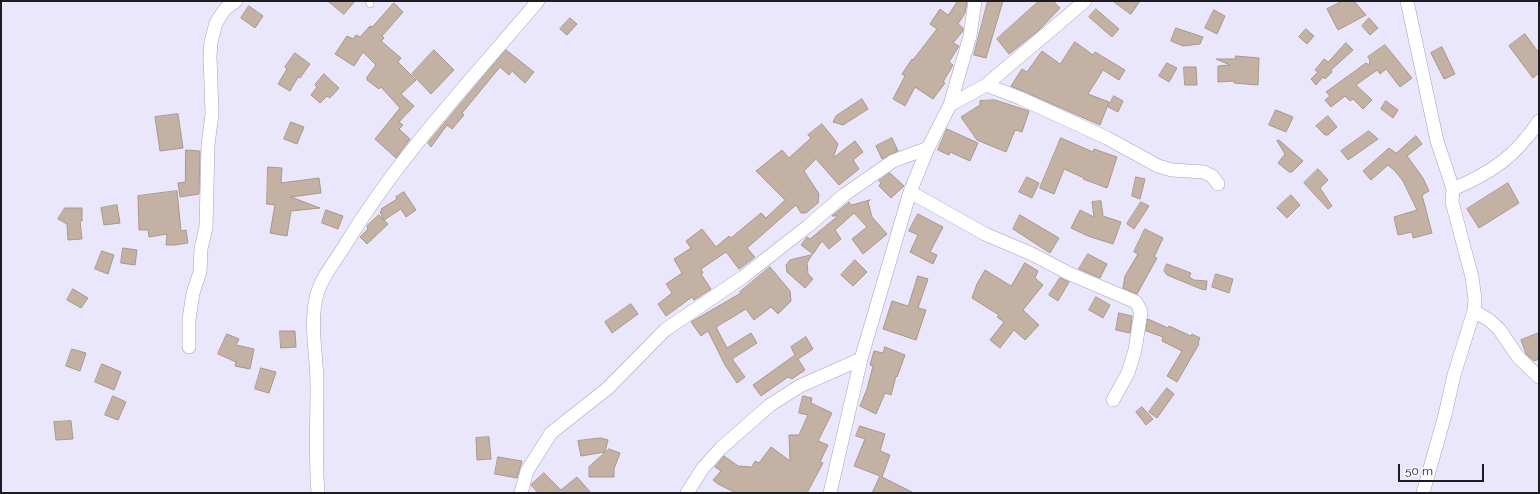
<!DOCTYPE html>
<style>
body{margin:0}
#map{position:relative;width:1540px;height:494px;overflow:hidden;background:#eae7fc;font-family:Raleway,sans-serif}
canvas{display:block}
.frame{position:absolute;inset:0;border:2px solid #1c1b22;pointer-events:none}
.scale{position:absolute;left:1398px;top:464px;width:86px;height:18px;box-sizing:border-box;border:2px solid #1c1b22;border-top:0;padding-left:5px;font-size:12px;line-height:14px;white-space:nowrap;color:#1c1b22;-webkit-text-stroke:3px #f7f6ff;paint-order:stroke}
</style>
<div id="map">
<canvas width="1540" height="494"></canvas>
<div class="frame"></div>
<div class="scale">50 m</div>
</div>
<script>
const g = document.querySelector('canvas').getContext('2d');
g.lineJoin = 'round';
function paint(path, color) { g.fillStyle = color; g.fill(path, 'evenodd'); }
function stroke(path, color, width, dash) { g.strokeStyle = color; g.lineWidth = width; g.lineCap = dash ? 'butt' : 'round'; g.setLineDash(dash || []); g.stroke(path); }
const building = new Path2D(`
 M328 1H355L344 14Z
 M958 1H967L965 13 958 24 963 28V31L953 43 959 46 949 62 953 65 943 82 945 83 933 99 915 87 905 106 893 99 905 76 902 74 912 59 913 60 937 29 930 24 940 9 948 15Z
 M988 1H1003L986 58 974 55Z
 M1039 1H1053L1060 8 1039 30 1009 54 997 39Z
 M1113 1H1140L1131 14Z
 M1343 1H1354L1366 15 1338 30 1327 9Z
 M394 3 403 12 382 36 384 38 381 41 401 58 398 62 416 80 401 94 414 106 399 122 403 125 399 129 410 139 396 158 375 139 400 108 381 87 379 89 367 80V77L376 65 363 52 354 66 335 54 347 36 353 39 356 35 360 37 370 26 372 27Z
 M249 6 263 16 255 28 241 18Z
 M1096 9 1119 29 1112 37 1089 17Z
 M1214 10 1225 16 1217 34 1205 28Z
 M570 18 577 24 567 35 560 29Z
 M1369 18 1378 28 1370 35 1362 26Z
 M1176 28 1203 37 1200 44 1183 46 1171 41Z
 M1306 29 1314 36 1307 44 1299 37Z
 M1525 34 1539 53V73L1533 78 1509 46Z
 M1075 42 1093 55 1095 52 1125 70 1119 80 1103 70 1088 94 1109 102 1100 125 1011 86 1022 69 1027 72 1042 51 1060 64Z
 M1346 43 1353 50 1331 70 1332 72 1325 79 1323 77 1316 85 1311 79 1318 72 1315 70 1324 59 1328 62Z
 M1385 45 1412 78 1400 87 1386 69 1380 74 1377 70 1356 85 1372 100 1363 109 1353 99 1350 101 1345 96 1331 107 1325 100 1330 96 1326 92 1366 63 1369 65 1370 60 1368 57Z
 M1442 47 1455 74 1444 79 1431 53Z
 M434 50 454 70 431 94 412 74Z
 M506 50 534 72 525 83 512 71 509 75 500 67 462 113 464 115 452 129 447 125 431 147 428 143Z
 M295 53 310 64 300 78 298 77 290 91 278 84 287 69 285 67Z
 M1236 56 1259 58 1258 85 1234 83V81L1218 82V66L1230 65 1216 59H1235Z
 M1167 63 1177 68 1169 82 1159 76Z
 M1184 67H1196L1197 85H1185Z
 M324 74 339 88 330 98 327 96 320 103 311 95 317 87 315 85Z
 M1114 96 1123 101 1118 112 1108 107Z
 M862 99 868 109 843 125 833 122 836 116Z
 M995 100 1029 111 1022 132 1015 130 1006 152 977 140 961 117 980 105V101Z
 M1386 101 1398 110 1393 118 1381 109Z
 M1276 110 1293 117 1286 132 1269 125Z
 M178 114 183 148 160 151 155 117Z
 M1328 116 1337 127 1328 135H1325L1316 126Z
 M291 122 304 127 297 144 284 139Z
 M822 124 838 144 833 158 855 141 863 152 853 160 859 169 839 185 816 159 804 171 819 194 818 203 806 213H801L796 205 747 248 755 257 739 269 726 252 701 269 703 273 701 274 711 289 694 300 692 297 666 316 658 304 672 293 666 284 682 273 674 259 691 248 686 241 702 229 716 247 729 236 731 238 761 213 766 218 785 200 756 171 782 150 789 158 811 138 808 135Z
 M947 129 978 143 970 161 950 152 949 155 938 150Z
 M1369 131 1378 139 1348 160 1341 151Z
 M1416 136 1422 144 1407 156 1423 178 1429 191 1422 195 1432 233 1413 238 1412 232 1398 235 1394 217 1417 210 1403 181 1395 171 1388 165 1371 180 1363 171 1389 148 1396 153Z
 M892 138 898 151 882 159 876 146Z
 M1061 138 1093 152 1094 149 1117 157 1107 188 1083 179 1084 178 1064 169 1054 194 1040 188Z
 M1279 140 1303 161 1292 172H1289L1278 163 1285 154 1277 141Z
 M186 150 200 151 199 194 180 197 178 183 185 182Z
 M268 167 282 168 281 183 319 178 321 193 291 197 320 208 291 211 287 236 270 233 275 205 267 204Z
 M1318 169 1328 180 1320 188 1332 206 1328 209 1304 183Z
 M890 173 904 186 891 198 879 186 881 183 879 181Z
 M1027 177 1039 183 1032 198 1019 192Z
 M1136 177 1145 179 1140 199 1132 196Z
 M1508 183 1519 203 1479 228 1467 209Z
 M177 191 181 231 186 230 188 243 175 245H166L167 234 149 237 148 230H139L138 196Z
 M404 192 416 210 406 217 401 209 384 220 380 212 382 211 381 209 397 199 396 197Z
 M1291 195 1300 205 1287 218 1277 208Z
 M870 200 868 202 872 217 887 234 863 254 852 239 867 227 854 213 835 230 841 239 829 249 822 241 813 254 801 245 807 237 810 239 838 216H832L849 202 851 205Z
 M1101 201 1103 216 1121 222 1113 244 1088 236 1071 228 1080 210 1094 217 1092 202Z
 M1141 202 1149 206 1134 229 1127 224Z
 M117 205 120 223 104 225 101 208Z
 M65 208H82V221H80L82 239 68 240 67 224 58 219Z
 M326 210 343 216 338 229 322 223Z
 M918 214 943 227 930 252 937 255 933 264 910 252 918 235 909 231Z
 M379 215 388 224 367 244 360 237 368 229 367 226Z
 M1020 215 1059 238 1050 253 1013 229Z
 M1145 229 1163 238 1154 257 1157 258 1137 294 1123 288 1125 276 1138 254 1134 252Z
 M123 248 137 250 135 265 121 263Z
 M102 251 114 255 108 274 95 269Z
 M1088 254 1107 264 1100 278 1079 269Z
 M812 255 807 263 808 274 813 279 805 288 787 272 786 265 790 260Z
 M855 260 867 272 853 286 841 275Z
 M1025 263 1038 271 1035 278 1043 285 1023 310 1039 325 1025 340 1014 330 1000 348 990 340 1004 322 997 317 999 315 972 298 977 284 985 270 1011 286Z
 M1167 264 1191 273 1189 277 1194 280 1207 281 1206 290 1201 289 1167 275 1164 271Z
 M770 267 790 291 791 301 778 314 771 307 754 320 746 309 716 327 727 348 751 333 757 343 732 359 745 377 737 383 725 365 708 331 701 336 691 322 741 293 740 292Z
 M1216 274 1233 279 1229 293 1212 287Z
 M918 276 928 279 918 308 926 310 916 340 883 329 892 301 908 306Z
 M1060 278 1069 282 1058 301 1049 295Z
 M73 289 88 298 81 308 67 300Z
 M1096 297 1110 305 1103 318 1089 310Z
 M631 304 638 314 612 333 605 322Z
 M1119 313 1132 316 1130 333 1116 330Z
 M1148 319 1168 328 1169 326 1191 336 1192 334 1200 338 1198 343 1199 344 1177 382 1167 376 1182 351 1162 341 1163 337 1146 331Z
 M280 331H295L296 347 281 348Z
 M1539 333V359L1534 361 1526 354 1521 340Z
 M227 334 239 339 236 345 254 349 250 369 235 366 236 362 218 354Z
 M806 337 813 349 798 359 805 370 792 379 788 377 761 396 753 385 795 355 791 347Z
 M885 347 905 355 897 377 896 376 891 395 885 393 876 414 860 406 867 389 873 366 870 365 874 351 883 353Z
 M72 349 86 353 80 371 66 366Z
 M102 364 121 372 114 390 95 382Z
 M261 368 276 372 269 393 255 389Z
 M1167 388 1174 394 1157 418 1149 412Z
 M113 396 126 402 118 420 105 415Z
 M803 396 812 398 811 403 832 413 818 441 828 445 820 462 823 463 807 493H736L718 484 713 480 721 471 715 467 724 456 738 466 752 467 755 461 759 463 771 447 790 461 789 435H799L808 415 799 413Z
 M1142 407 1153 419 1146 425 1136 412Z
 M71 421 73 439 56 440 54 422Z
 M860 426 885 434 880 451 890 455 882 477 914 493H872L880 476 854 466 865 439 856 436Z
 M489 437 491 459 477 460 476 438Z
 M601 438 608 440 605 452 581 456 578 441Z
 M609 449 620 453 614 469V477H589V467Z
 M498 457 522 461 517 478 495 474Z
 M544 473 561 490 577 477 591 493H538L531 485Z`);
const service = new Path2D(`
 M369 1 370 4`);
const minor = new Path2D(`
 M1407 1 1437 141 1453 189
 M986 85 1020 98 1107 138 1158 166 1172 170 1204 172 1212 176 1218 184
 M950 105 986 85 1085 1
 M910 192 985 234 1032 254 1068 273 1136 302 1141 312 1135 350 1128 373 1113 400
 M1474 311 1489 320 1499 329 1518 357 1539 377
 M189 347V319L193 293 200 272 201 249 206 227 208 145 212 114 210 56 211 42 216 23 225 9 236 1
 M318 493C315 457 317 421 317 384 317 355 309 324 317 294 322 276 337 259 347 242 400 155 472 79 538 1
 M521 493 527 471 551 433 608 388 665 330 743 277 808 226 844 195 893 161 928 148
 M687 493 703 468 721 448 770 405 800 386 861 359
 M830 493 861 359 910 192 928 148 950 105 970 36 975 1
 M1423 493 1445 415 1454 375 1474 311 1475 299 1472 277 1452 202 1453 189C1491 173 1516 156 1539 121`);
paint(building, '#c3b1a3');
stroke(building, '#a9988a', 1);
stroke(service, '#a5a3b7', 8);
stroke(minor, '#a5a3b7', 14);
stroke(service, '#fff', 7);
stroke(minor, '#fff', 13);
</script>
